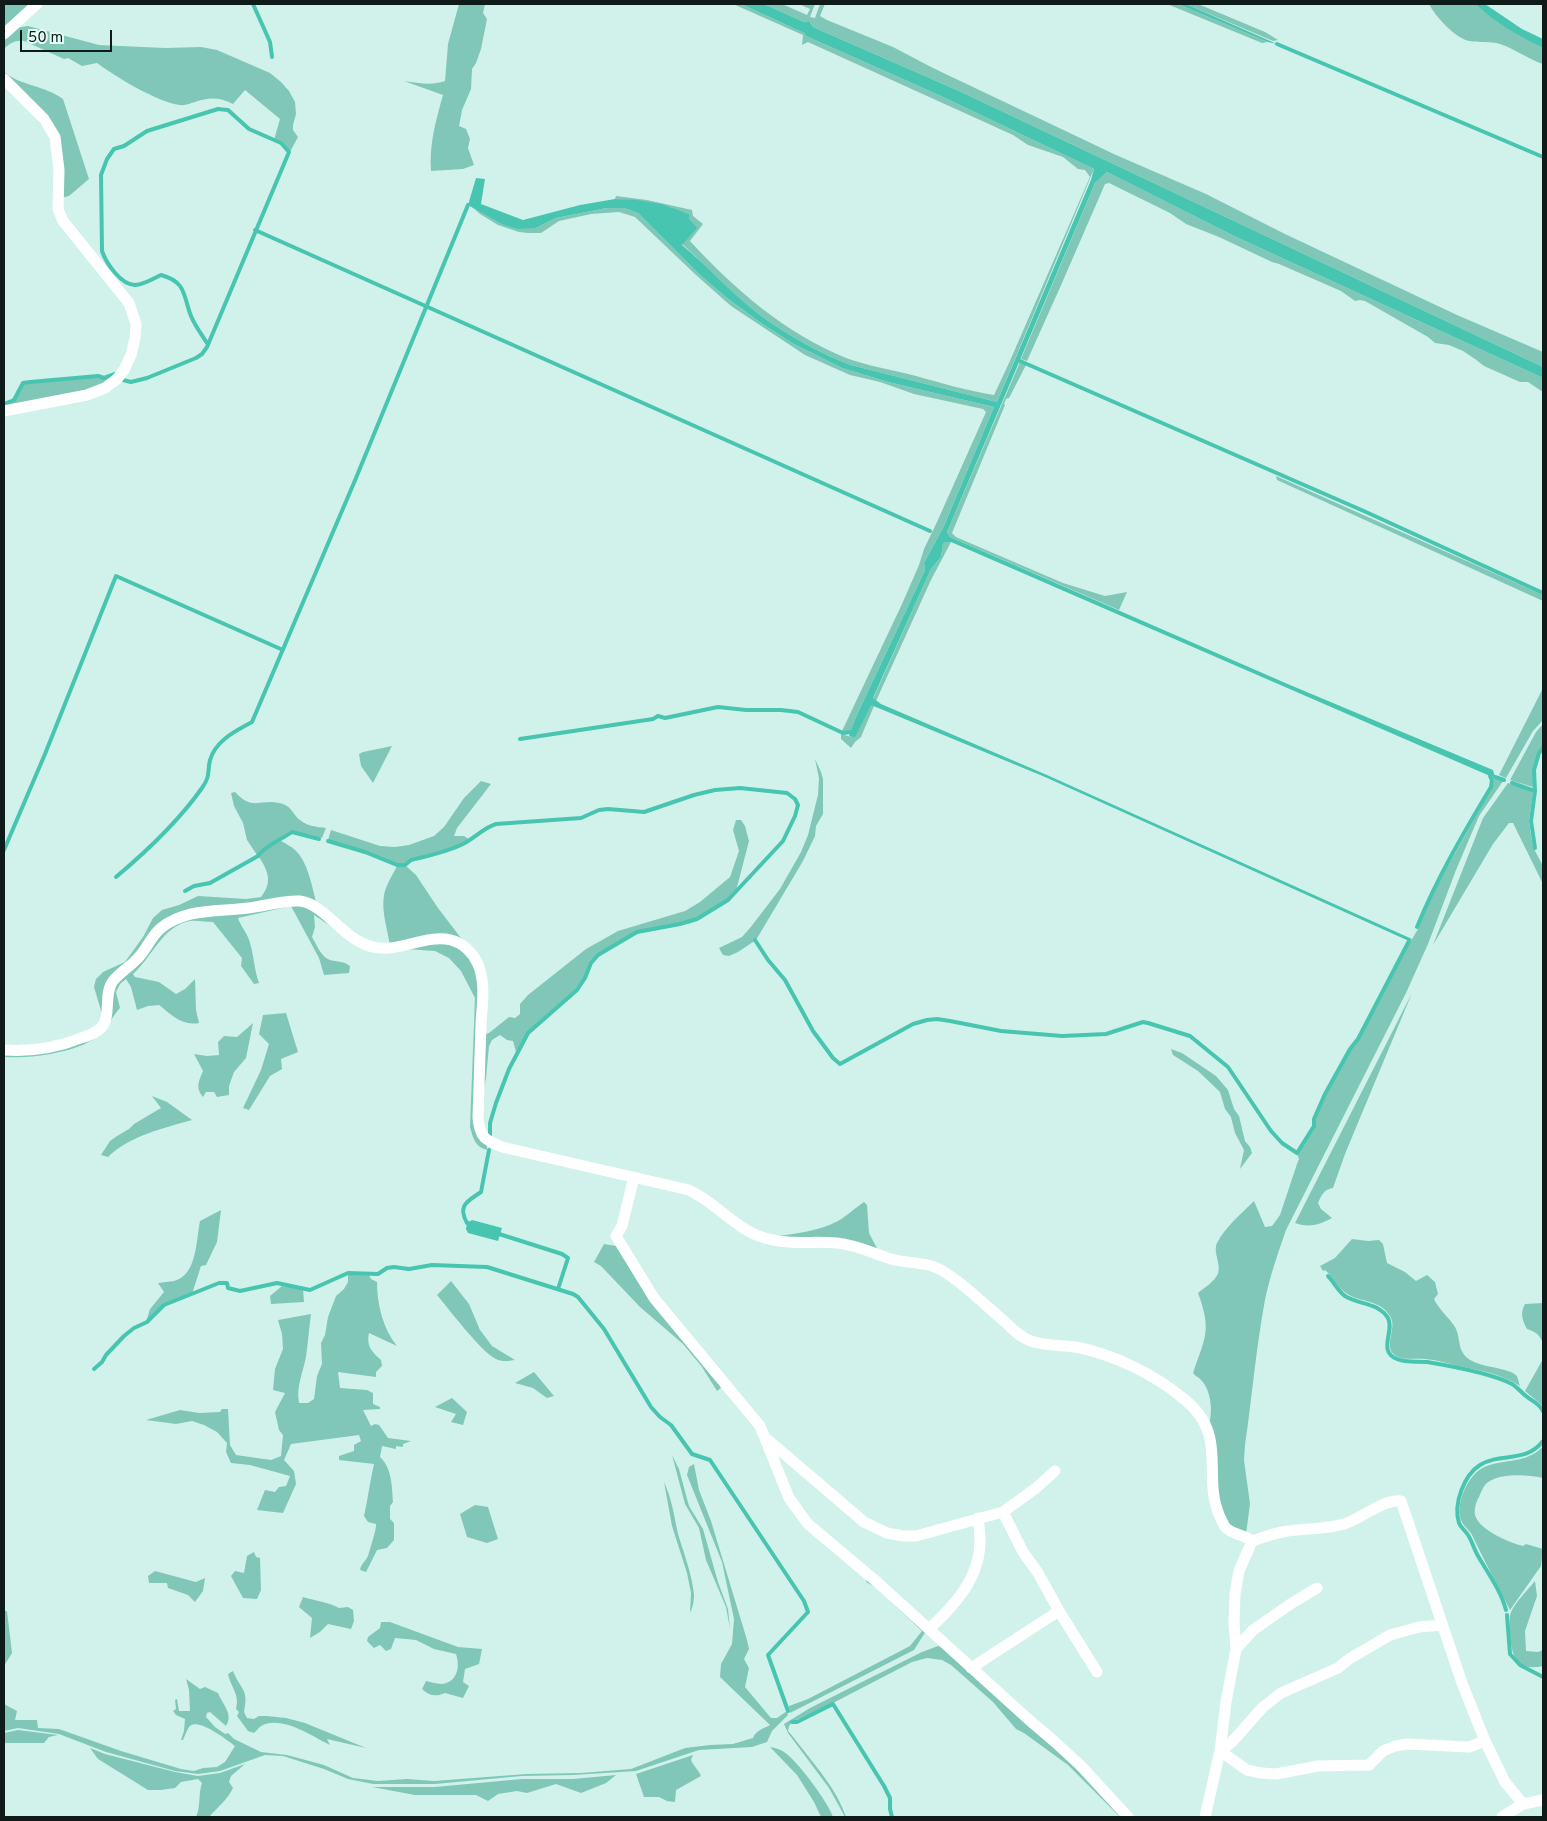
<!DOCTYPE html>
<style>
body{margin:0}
#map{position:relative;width:1547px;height:1821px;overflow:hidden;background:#d1f2ea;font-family:Overpass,sans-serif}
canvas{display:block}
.frame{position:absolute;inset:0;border:5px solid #0f1b19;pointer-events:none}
.scale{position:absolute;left:20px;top:30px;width:92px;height:22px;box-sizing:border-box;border:2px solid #0f1b19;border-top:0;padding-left:6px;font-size:15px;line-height:18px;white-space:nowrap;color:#0f1b19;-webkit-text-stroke:4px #e4fef7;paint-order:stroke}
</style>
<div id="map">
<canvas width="1547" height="1821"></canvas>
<div class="frame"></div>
<div class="scale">50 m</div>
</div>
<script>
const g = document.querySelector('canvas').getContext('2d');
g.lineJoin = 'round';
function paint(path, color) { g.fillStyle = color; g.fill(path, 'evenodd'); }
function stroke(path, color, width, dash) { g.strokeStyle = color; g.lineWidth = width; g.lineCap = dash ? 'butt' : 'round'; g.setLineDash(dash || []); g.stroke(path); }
const green = new Path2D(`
 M4 4H30L4 28Z
 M459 4H485L483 13 487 19 481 49 476 63 472 69 471 89 462 110 459 126 466 129 470 139 468 148 474 165 463 169 431 171C429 144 436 120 443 95L404 81C419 83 431 86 445 81L448 44Z
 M733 4H741L804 33 806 36 941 96 1094 169 997 402 851 365C819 353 787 335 760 315 732 294 708 267 682 244L689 219V214C664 206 642 201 615 199L616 196 647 200 692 210 693 216 703 224 690 241C734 289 785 333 846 358 868 366 893 370 916 376 941 383 968 391 994 395L1009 363 1090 177 1085 170 1078 169 1063 157 1028 145 1013 135 808 42 802 45 803 35Z
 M764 4H782L807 15 810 9 799 4H815L810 17 815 18 820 4H825L820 16 827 20 893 47 933 68 1116 155 1206 194 1285 234 1457 315 1543 352V367L959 91 813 27 809 21 804 22Z
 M1167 4H1178L1268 42 1262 43Z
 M1186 4H1198L1265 32 1278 40 1273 41Z
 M1429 4H1475C1495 23 1519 35 1543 48V64C1528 59 1515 49 1500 44 1490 41 1479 43 1469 41 1455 38 1435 16 1429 4Z
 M28 26 99 45 165 48 201 47 217 50 270 73 281 82 289 91 295 102 296 114 293 125V130L298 137 290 152 281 142 274 140 280 119 245 90 233 104C219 97 209 97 195 102 191 103 185 106 180 105 157 102 116 77 97 63L82 66 68 58 64 59 24 41C15 40 10 43 4 49V37L16 28Z
 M4 72C19 85 46 86 63 99L89 179 69 196 61 198 60 150 4 75Z
 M1107 172 1234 236 1543 378V392L1528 382H1520L1484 366 1475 359 1463 351 1449 345 1435 343 1428 337 1365 301 1360 300 1355 301 1341 291 1279 264 1272 262 1219 237 1186 224 1170 213 1109 183 1105 184 1062 283 1027 361 1021 359 1095 183Z
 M472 207 501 224 536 228 556 218 607 208H624L638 213 699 274 727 298 761 323 792 343 842 368 888 382 994 407 944 526 924 563 925 570 856 717 851 732 842 731 902 604 919 565 924 549 937 522 986 412 983 409 914 394 880 382 850 375 805 355 731 306 696 275 635 217 619 212 591 214 559 221 541 233H528L519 232 498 225 480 214Z
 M1020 362 1026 365 1009 398 1006 399 1004 404 1005 405 952 533 956 537 1063 583 1105 596 1127 592 1119 610 950 537 947 532Z
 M115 375 104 386 4 408V405L15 401 24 384 30 382 98 377 104 379Z
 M1276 476 1543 595V601L1277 480Z
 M951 542 931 580 876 701 873 699 931 569 941 557 943 543Z
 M1543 688V720L1533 731 1506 778 1499 775Z
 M870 704 874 706 861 737 855 742 851 748 841 739V734L855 738Z
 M1543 724V746C1533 758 1533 772 1533 787L1510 780 1536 732Z
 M392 746 373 783 361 766 359 754 363 752Z
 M815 759 821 772 823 779V814L816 826 815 836 803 861 756 940 738 952 729 956 723 955 719 948 742 937 750 928 780 889 801 852 808 835 818 795 819 778Z
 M1495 777 1503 781 1479 816 1456 870 1428 944 1406 993 1286 1230C1278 1253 1270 1276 1265 1300 1256 1348 1252 1397 1245 1445L1244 1460 1250 1504 1246 1534 1233 1529 1220 1509 1209 1424C1213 1412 1211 1391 1202 1381 1199 1377 1196 1377 1193 1373 1205 1337 1212 1331 1198 1293 1204 1288 1212 1283 1216 1277 1224 1268 1212 1253 1217 1243 1226 1226 1241 1214 1254 1201L1265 1227 1272 1226 1280 1215 1297 1164 1299 1159 1297 1154 1315 1126V1119L1326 1095 1350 1049 1359 1039 1402 956 1418 929 1429 900 1492 787Z
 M481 781 491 784 457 828 454 836H464L470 840 443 851 410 860 404 864H397L365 852 328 840 331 830 380 846 395 847 409 845 434 836 444 827 464 798Z
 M1508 783 1533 792 1529 821 1531 836 1533 847 1543 866V884L1513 823H1509L1493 844 1433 945 1483 818Z
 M235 792C252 811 260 799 279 803 293 806 291 813 300 820 307 826 317 827 326 828L322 838 292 831C281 839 265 844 257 855L247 840 243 823 234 806 231 793Z
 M736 820H741L745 826 749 841 736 891 727 899 696 918 680 923 636 931 598 955 590 963 584 978 576 989 527 1032 516 1052 513 1041 507 1040 500 1035 492 1040 489 1046 486 1078 481 1103 483 1035 489 1033 509 1017 515 1018 520 1014V1004L528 995 586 949 618 931 685 911 700 902 730 877 739 851 733 830Z
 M281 841C286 844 291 846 295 850 308 861 313 890 317 906L310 902 187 912 125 968 102 1014 94 987 96 979 103 972 125 962 143 937 153 918 162 910 179 905 198 896 246 899 261 897C273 882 268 871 259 857L264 849Z
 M405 865 416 875 438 908 467 946 462 942 390 947C388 930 381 912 384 895 386 885 392 876 397 866Z
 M291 903 308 905 338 931 314 915 315 927 312 937C317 945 321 957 330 960 338 962 344 961 350 966L349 973 324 975 319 958 291 906 238 918C241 927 248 934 250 943 254 956 254 969 259 983L254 984 241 966 242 958 213 922C206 922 197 920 190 921 162 926 152 958 133 974L135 977 159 982 176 994 185 989 195 979 196 1010 199 1023C181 1026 172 1015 159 1005L148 1006 137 1010 131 987 126 979 120 984 116 992 120 1008C111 1018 106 1031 95 1038 75 1053 28 1059 4 1057V1053L25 1054 66 1047 88 1038 101 1028 105 1021 116 982 140 960 155 937 179 919 205 914 249 910Z
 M440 941 466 952 480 981 475 1120 487 1146V1150C475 1147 473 1138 470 1127L475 998 461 971 449 958 435 951 406 949Z
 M1412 993 1345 1154 1333 1188C1324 1189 1321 1196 1318 1203L1321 1209 1332 1218C1319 1225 1309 1228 1295 1223Z
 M286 1013 298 1052 281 1059 282 1069 270 1076 249 1110 243 1108 261 1070 269 1044 259 1034 263 1015Z
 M253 1023 246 1058 234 1072 229 1086V1095L217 1097 214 1092H206L203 1097C195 1087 199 1081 203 1071L194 1054 207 1056 219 1055 218 1042 224 1036 237 1037Z
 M1171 1049 1182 1053 1216 1076 1228 1090 1234 1109 1239 1116 1245 1141 1250 1147 1252 1153 1240 1169 1244 1150 1235 1133 1231 1117 1225 1109 1220 1092 1198 1071 1173 1055Z
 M152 1096 167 1102 192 1120C164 1128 129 1136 108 1157L101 1155 110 1141 117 1136 129 1129 134 1124 161 1108Z
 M864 1202 867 1205 869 1233 880 1254 770 1237C793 1234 817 1232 838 1221 848 1215 855 1208 864 1202Z
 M221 1210 217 1242 206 1265 201 1266 192 1294C168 1301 163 1304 146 1322L150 1309 164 1292 158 1283C163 1282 169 1282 174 1281 197 1275 196 1241 200 1221Z
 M1352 1239 1368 1241 1379 1240 1383 1244 1387 1263 1405 1272 1416 1281 1427 1275 1435 1282 1438 1294 1434 1299C1439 1310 1449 1317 1455 1327 1460 1335 1458 1346 1463 1353 1471 1367 1499 1366 1513 1373L1517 1376 1520 1386C1501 1374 1480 1370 1458 1366 1447 1363 1436 1360 1425 1359 1416 1358 1406 1360 1398 1357 1381 1349 1397 1330 1391 1318 1382 1299 1360 1303 1346 1293 1338 1288 1333 1277 1325 1270L1323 1271 1320 1266 1335 1258Z
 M604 1244 616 1246 723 1386 717 1391 702 1367 683 1344 640 1307 601 1266 594 1262Z
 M348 1274 369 1275 371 1279 377 1282C377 1304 383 1329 397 1346L369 1333C366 1346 372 1352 381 1360L382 1366 376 1372V1377L338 1372 340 1388 367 1390 373 1393V1404L380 1407V1409L363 1410 371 1426 375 1424 379 1425 388 1438 411 1441 403 1444V1447L396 1446V1449L382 1446 380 1457C392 1468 392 1487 393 1502L390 1506V1519L394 1523V1540L387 1548 377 1550 366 1572 360 1570C361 1564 365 1562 368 1556 369 1552 377 1528 376 1524L368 1522 364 1516C368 1498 370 1481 374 1464L339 1460V1456L354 1451V1445L361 1441 359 1435 291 1444 284 1460 294 1471 296 1484 283 1513 257 1510 265 1490 275 1492 279 1487 286 1486 290 1476 250 1465 231 1463 226 1452 227 1443 217 1432 204 1425 192 1421 176 1424 146 1420 180 1410 199 1413 220 1412 222 1409H228L230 1445 236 1455 271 1460 281 1456 283 1435 279 1430 275 1412 285 1393 273 1390 275 1369 283 1349 282 1334 278 1320 311 1314C309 1328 308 1343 306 1357 303 1373 296 1386 299 1403H308L314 1399 317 1376 322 1364 321 1343 325 1335 328 1317 336 1296 344 1289 348 1282Z
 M451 1281 469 1304 480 1330 492 1346 515 1360C508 1361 502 1362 496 1359 481 1352 449 1309 437 1295Z
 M282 1286 303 1289 304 1302 271 1304 270 1296Z
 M1543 1303V1343C1539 1334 1536 1332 1527 1329 1522 1320 1520 1313 1525 1304Z
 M1543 1359V1406L1525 1391Z
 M534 1372 554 1396 547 1398 533 1388 515 1383Z
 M452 1398 467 1412 463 1425 451 1422 456 1414 435 1407Z
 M1543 1446V1478C1528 1475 1504 1473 1490 1481 1484 1484 1482 1490 1479 1497 1476 1502 1474 1509 1475 1515 1479 1530 1510 1543 1523 1546L1526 1544 1543 1549 1541 1566 1510 1610C1497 1585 1484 1560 1472 1535 1468 1528 1461 1525 1460 1516 1457 1499 1470 1471 1487 1466 1506 1459 1529 1463 1543 1446Z
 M672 1455 679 1469 689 1506 703 1529 718 1582 728 1609 730 1629 726 1607 706 1560 699 1528 685 1504Z
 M694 1464 699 1490 711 1521 747 1640 749 1649 744 1659 749 1668 745 1687 771 1718H777L787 1711 788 1715 772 1731 767 1742 752 1747 699 1750 636 1771 573 1775 522 1776 435 1784H373L348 1779 324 1769 283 1756 265 1755 220 1771 198 1774 175 1771 106 1752 59 1734 18 1728 4 1731V1704L17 1711 15 1720H37L38 1728 59 1729 121 1751 181 1769 194 1771 203 1768 217 1767 225 1762 235 1746C227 1740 199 1718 190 1726 187 1729 185 1736 183 1740H181L184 1731 185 1719 176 1715 173 1711 176 1709 175 1700 177 1699 179 1711H190L189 1690 186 1679 200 1689 205 1687 218 1693C222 1704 234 1714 226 1726L210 1712 207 1713 206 1717 215 1727 225 1734 228 1733 234 1739 261 1752 287 1755 324 1765 353 1778 378 1781 407 1779 434 1781 526 1774 581 1773 631 1769 685 1748 710 1745 733 1744 753 1738C756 1730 763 1729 770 1725L720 1677 721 1664 732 1644 734 1619 722 1562 687 1475 689 1467Z
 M664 1482C672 1499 674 1516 678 1534 684 1554 692 1574 694 1595 694 1601 693 1607 690 1613L691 1593 687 1573 672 1526Z
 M475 1505 488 1507 498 1539 487 1543 467 1537 460 1514Z
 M254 1552 256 1557 260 1558 261 1590 257 1599 243 1598 231 1576 235 1571 244 1573 247 1556Z
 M155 1571 196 1582 205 1578 203 1591 195 1602 188 1595 168 1588 167 1583H149L148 1576Z
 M868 1578 926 1631 914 1650 790 1713 789 1706 808 1699 910 1646 922 1631 875 1587 866 1582Z
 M1535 1581 1537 1596 1525 1631 1526 1651 1538 1652 1543 1650V1666C1515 1672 1511 1654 1510 1631 1510 1626 1509 1617 1511 1612 1516 1601 1527 1591 1535 1581Z
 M303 1597C316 1601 328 1602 339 1608L348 1607 353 1610 354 1621 351 1629 328 1624 320 1632 310 1638 312 1618 299 1607Z
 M4 1611H7L12 1653 4 1666Z
 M381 1622H390L458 1647 482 1649 479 1664 465 1669 463 1682 469 1686 463 1698 445 1693C436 1697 429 1696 422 1689L426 1681C431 1682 438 1684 443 1684 458 1681 460 1666 456 1654L434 1649 416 1640 395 1638 391 1649 386 1651 380 1645 374 1648 367 1641 368 1637 380 1628Z
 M938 1646 944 1648 1053 1744 1125 1817H1120L1068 1765 1024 1733 1016 1729 993 1702 951 1665 942 1660 927 1658 912 1662 833 1703 792 1722 789 1726 788 1731C793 1736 796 1741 801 1747 818 1769 837 1790 846 1817H845L829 1788 788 1733 784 1724 810 1708 922 1652Z
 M233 1671C241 1691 249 1688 244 1712L247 1718 254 1719 259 1716H267L286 1718 305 1723 366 1748 327 1739 330 1745C313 1737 284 1716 263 1725 260 1726 257 1730 254 1733L248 1731 237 1716 239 1712 236 1709C240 1694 231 1688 228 1674Z
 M18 1730 58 1735 49 1737 44 1743H4V1733Z
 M770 1747C777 1748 782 1750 788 1755 800 1765 828 1802 833 1817H821L814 1802 797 1775Z
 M90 1748 105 1754 175 1772 198 1776 220 1773 245 1764 231 1776 229 1782 233 1788C228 1799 217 1808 209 1817H196C201 1807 198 1794 202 1783L198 1779 181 1782 175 1788 161 1790H148L98 1759Z
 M693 1755 691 1760C694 1767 699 1770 701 1776L676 1790 675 1802 667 1801 659 1797H644L636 1774Z
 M616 1775 606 1783 581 1793 556 1784 527 1793 517 1791 498 1794 488 1801 476 1795H415L372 1787H435L522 1779H573Z`);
const water = new Path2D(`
 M741 4H764L804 22 809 21 813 27 959 91 1543 367V378L1234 236 1107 172 1095 183 947 532 950 537 1290 685 1493 770 1495 777 1490 776 951 542 943 543 941 557 931 569 873 698 881 704 1047 775 1412 939 1409 941 1045 777 871 705 855 738 849 736 856 717 925 570 924 563 944 526 994 407 888 382 842 368 792 343 761 323 727 298 699 274 638 213 624 208H607L556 218 536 228 518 229 501 224 468 205 476 178 485 179 481 204 523 220 580 205 615 199 637 200 661 204 689 214V219L697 228 682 245C709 267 732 294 760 315 787 335 819 353 851 365L997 402 1091 180 1094 169 941 96 806 36 804 33Z
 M1178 4H1186L1277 44 1268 42Z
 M1475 4H1485L1522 29 1543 39V48C1519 36 1495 23 1475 4Z
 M472 1220 502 1228 498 1241 468 1233 466 1229 467 1223Z`);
const stream = new Path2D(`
 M253 4 270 42 272 57
 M1277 44 1543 157
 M255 230 930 531
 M1020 361 1366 512 1543 593
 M123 380 131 382 147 378 196 358 202 354 207 347 289 152 281 143 249 129 228 110 218 109 147 131 124 146 114 149 107 159 101 175 102 251C106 263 121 285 135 285 143 285 153 279 161 275 187 282 183 296 191 316 195 326 202 335 207 343
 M4 404 14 400 23 383 30 382 98 376 104 378 115 374
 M520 739 653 719 658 716 665 718 718 707 746 710H781L798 712 843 733 851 732
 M1495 777 1504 780
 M1512 783 1535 791
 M328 841 365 852 397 865H405L411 860C428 856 447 852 463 844 475 838 483 828 496 824L581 818 599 810 608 809 644 812 694 795 715 790 740 788 787 793 795 799 798 805 795 816 783 841 728 900 697 919 680 924 637 932 598 955 591 963 585 978 577 990 528 1033 509 1069 496 1103 490 1123V1136
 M1535 848 1531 821 1535 791 1534 770 1539 753 1543 748
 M4 850 45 754 116 576 283 650
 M116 877C147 851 178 822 202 788 211 775 207 772 210 760 216 740 236 731 252 722L356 478 468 205
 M185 891 194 886 210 883 258 856C266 845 281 840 292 832L319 839
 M1417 927C1437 878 1464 832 1491 787L1492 780 1490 776
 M755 940 768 960 785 980 813 1031 833 1058 840 1064 913 1024 927 1020 937 1019 950 1021 1001 1031 1062 1036 1106 1034 1143 1022 1148 1023 1190 1036 1228 1067 1271 1131 1282 1143 1297 1153 1314 1126V1119L1325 1094 1350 1049 1358 1039 1409 941
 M471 1224 467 1223C457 1205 468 1201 481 1192L489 1150
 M496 1233 562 1254 568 1258 558 1289
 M1328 1276C1334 1282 1338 1291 1345 1296 1359 1305 1378 1302 1388 1318 1395 1331 1377 1351 1397 1359 1406 1363 1417 1361 1427 1362 1451 1366 1491 1373 1512 1384 1517 1387 1521 1392 1526 1396 1533 1402 1539 1403 1543 1411
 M94 1369 102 1362 106 1355 124 1336 134 1328 147 1322 164 1305 219 1283H227L228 1288 240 1291 277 1283 310 1290 348 1273 378 1274 387 1268 394 1267 409 1269 432 1265 487 1267 573 1294 578 1297 604 1329 651 1407 660 1417 671 1425 692 1454 710 1460 804 1601 808 1612 768 1655 788 1711
 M1506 1610C1501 1591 1488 1573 1478 1556 1474 1549 1472 1541 1468 1535 1465 1530 1461 1528 1459 1523 1453 1504 1464 1475 1480 1465 1501 1452 1525 1464 1543 1441
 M1507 1615 1510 1654 1520 1665 1543 1677
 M792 1722H797L833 1704 884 1786 890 1798V1809L892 1817`);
const minor = new Path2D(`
 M4 34 37 4
 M4 79 44 119 55 137 59 170 58 209 63 221 129 303 136 324 135 338 131 355 124 370 117 379 105 388 87 395 4 411
 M4 1050C31 1052 56 1048 81 1038 88 1036 96 1033 101 1028 112 1016 103 994 113 981 120 972 131 966 138 958 147 949 151 936 161 928 186 908 218 912 248 908 265 906 283 900 300 901 325 904 344 941 373 947 399 953 425 934 451 940 463 943 473 953 478 964 486 984 482 1004 481 1024 480 1055 479 1087 478 1118 480 1138 485 1140 502 1147L689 1190C717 1203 736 1230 765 1238 788 1245 813 1241 837 1243 857 1245 872 1253 891 1259 905 1263 921 1262 935 1267 955 1275 987 1307 1004 1321 1013 1329 1019 1337 1031 1341 1045 1346 1061 1345 1076 1347 1115 1355 1154 1374 1184 1399 1230 1436 1201 1475 1220 1517 1222 1520 1223 1525 1225 1527 1232 1535 1244 1534 1252 1541
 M634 1177 622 1226 616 1236 654 1298 760 1426 789 1498 808 1524 877 1582 1028 1719 1055 1742 1081 1766 1128 1817
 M768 1440 864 1522 887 1533 903 1536H916L1003 1512 1036 1488 1055 1471
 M1003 1512 1023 1552 1038 1573 1059 1611 1097 1672
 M1442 1625 1419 1627 1390 1635 1349 1659 1338 1668 1281 1693 1262 1708 1232 1742 1220 1751 1247 1770 1261 1773 1276 1774 1318 1766 1369 1765 1383 1751 1395 1746 1407 1744 1469 1747 1485 1741
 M929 1629C955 1605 980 1578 980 1541 980 1533 979 1525 978 1518
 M1236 1649 1253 1630 1292 1603 1317 1588
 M971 1668 1059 1611
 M1205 1817 1220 1751 1226 1702 1236 1649 1234 1623 1235 1594 1239 1571 1252 1541C1262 1538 1272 1534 1282 1532 1303 1528 1324 1530 1344 1524 1363 1518 1383 1499 1401 1501L1462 1683 1485 1741 1505 1782 1523 1804
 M1502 1817 1523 1804 1543 1800`);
paint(green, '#80c7b8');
paint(water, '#48c5b0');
stroke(stream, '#48c5b0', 4);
stroke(minor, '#fff', 11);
</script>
